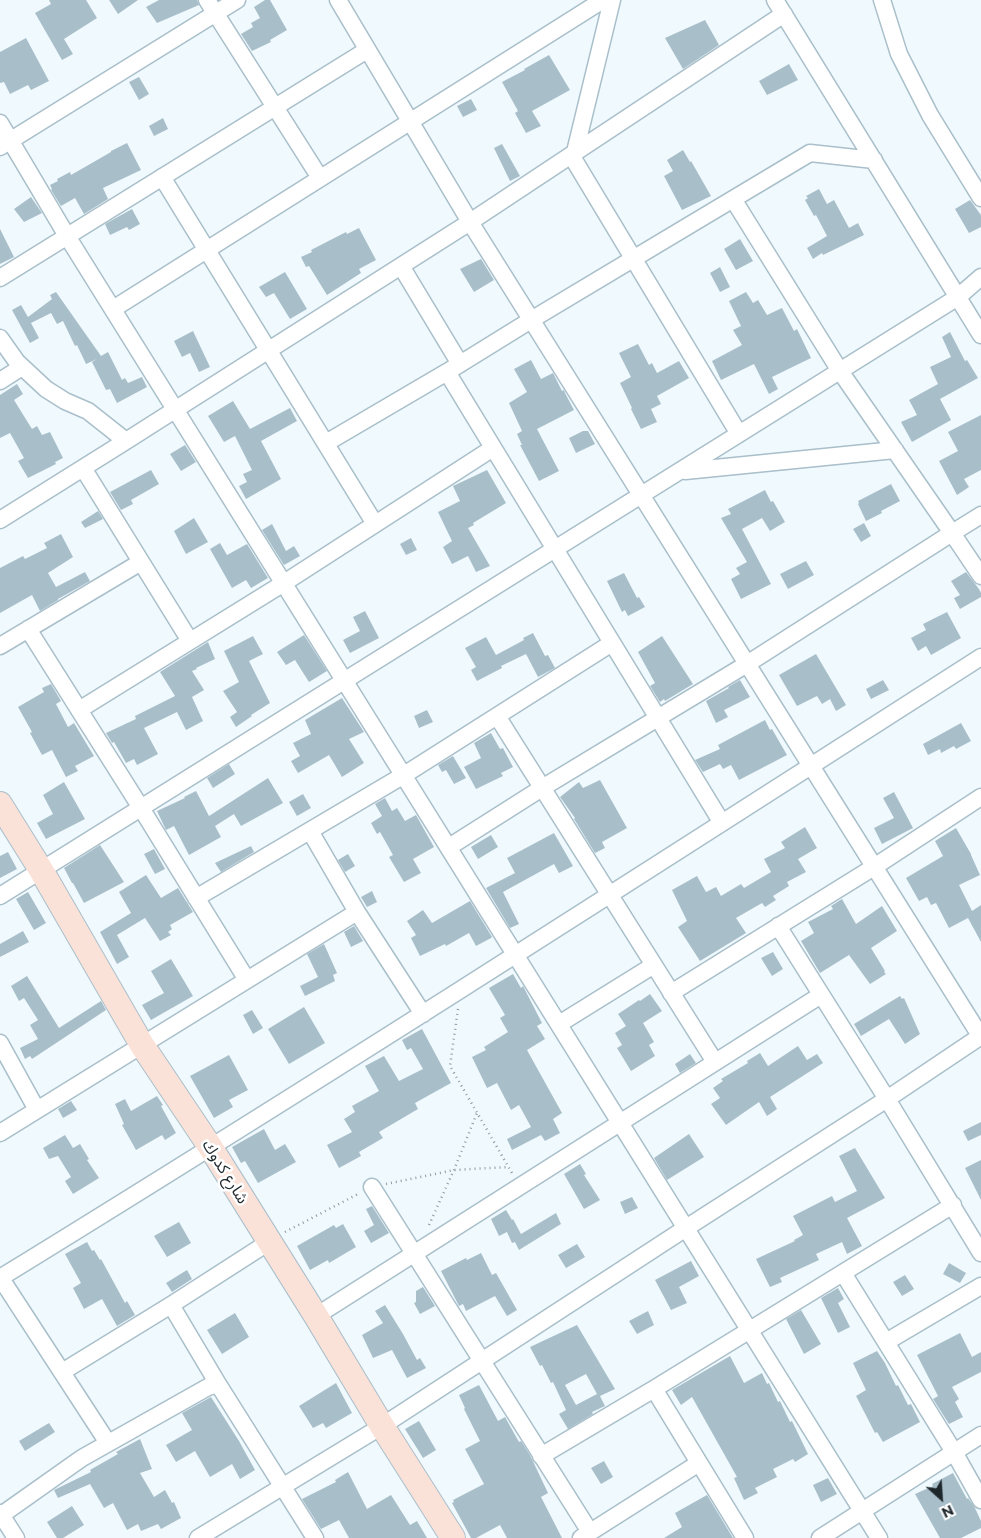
<!DOCTYPE html>
<meta charset="utf-8">
<style>
body{margin:0}
#map{position:relative;width:981px;height:1538px;overflow:hidden;background:#f0f9fe;font-family:Montserrat,sans-serif}
canvas{display:block}
.north{position:absolute;left:916px;top:1473px;width:50px;height:50px;-webkit-text-stroke:4px #fff;paint-order:stroke;rotate:154deg;font-size:14px;font-weight:700;line-height:20px;text-align:center;color:#1e272b}
.north::after{content:'';display:block;margin:auto;width:18px;height:22px;background:#1e272b;clip-path:polygon(50% 0,100% 100%,50% 72%,0 100%)}
</style>
<div id="map">
<canvas width="981" height="1538"></canvas>
<div class="north">N</div>
</div>
<script>
const g = document.querySelector('canvas').getContext('2d');
g.lineJoin = 'round';
function paint(path, color) { g.fillStyle = color; g.fill(path, 'evenodd'); }
function stroke(path, color, width, dash) { g.strokeStyle = color; g.lineWidth = width; g.lineCap = dash ? 'butt' : 'round'; g.setLineDash(dash || []); g.stroke(path); }
function label(font, color, halo, rows, align = 'center') {
  g.font = font + ' Montserrat,"Noto Sans Arabic",sans-serif'; g.lineWidth = 5; g.setLineDash([]); g.textBaseline = 'middle'; g.strokeStyle = halo; g.fillStyle = color; for (const [text, x, y, turn = 0] of rows) {
    g.save(); g.translate(x, y); g.rotate((+turn || 0) * Math.PI / 180); g.textAlign = isNaN(turn) ? turn : align; if (halo) g.strokeText(text, 0, 0); g.fillText(text, 0, 0); g.restore();
  }
}
const building = new Path2D(`
 M49 0H86L97 18 64 39 73 54 62 60 35 13 51 4Z
 M109 0H138L118 14Z
 M159 0H197L199 5 157 23 146 7Z
 M265 0H270L287 30 270 40 271 42 252 51 241 34 253 27 251 23 260 18 254 7Z
 M705 20 719 45 683 69 665 38Z
 M26 38 49 81 31 90 28 85 10 94 4 82 0 83V52Z
 M549 55 570 90 532 111 541 126 526 133 515 113 518 111 502 82 525 70 524 69Z
 M789 64 798 80 767 95 759 81Z
 M139 77 149 94 139 100 129 82Z
 M471 99 477 110 463 117 457 106Z
 M163 118 168 129 154 136 149 126Z
 M127 143 141 170 103 188 108 199 84 214 75 198 61 206 51 190 52 189 50 185 58 181 57 179 70 172 71 175 111 152V151Z
 M502 144 520 176 510 181 494 148Z
 M683 150 690 162 691 161 711 196 682 210 664 176 673 171 667 160Z
 M819 189 827 204 834 200 849 228 858 223 864 235 823 255 822 253 813 259 807 248 827 236 816 215 814 216 805 200 808 198 806 196Z
 M31 197 42 213 24 222 14 209Z
 M970 200 981 215V227L969 233 955 209Z
 M132 209 140 224 129 230 127 227 110 235 105 224Z
 M359 228 376 260 359 269 361 273 327 295 309 266 306 267 301 257 312 252 311 250 346 232 347 234Z
 M0 229 14 257 0 264Z
 M740 239 753 261 736 270 724 249Z
 M481 259 494 280 474 292 460 269Z
 M720 267 730 287 720 292 710 273Z
 M285 272 307 309 290 319 274 293 266 297 259 287Z
 M56 292 101 356 108 352 122 380 125 378 128 383 142 377 147 387 117 403 110 389 106 390 92 362 97 359 86 364 77 345 75 346 63 321 57 324 51 313 31 323 39 338 30 343 12 310 21 305 28 317 52 299 50 295Z
 M746 292 753 303 758 300 767 315 782 308 794 331 797 329 811 358 772 377 778 389 769 394 754 364 721 380 712 361 742 345 733 330 741 326 729 301Z
 M193 331 210 367 199 372 190 353 182 357 174 341Z
 M950 332 965 361 967 360 978 378 940 399 951 420 912 442 901 422 917 415 909 400 938 384 930 367 951 357 942 337Z
 M638 344 649 365 652 363 657 373 679 361 689 378 657 396 661 404 651 409 657 422 641 429 631 409 632 408 620 383 631 377 619 353Z
 M531 360 541 379 553 373 562 391 564 390 565 393 574 410 537 429 559 471 539 481 520 445H522L517 434 522 431 509 403 527 392 514 369Z
 M17 384 23 394 14 400 32 429 37 426 42 435 50 432 63 458 55 462 56 464 28 478 18 461 24 458 10 433 0 438V395Z
 M233 401 250 429 290 408 297 421 261 441 281 479 246 499 239 486 247 482 243 474 252 470 235 436 224 442 208 416Z
 M981 415V470L964 479 969 487 957 495 939 461 958 451 948 432Z
 M583 431H588L595 444 576 453 569 438Z
 M185 445 196 462 181 471 170 454Z
 M151 470 159 484 131 500 133 504 121 510 110 492Z
 M487 470 506 503 473 523 474 525 468 528 490 566 476 572 468 556 452 564 443 547 452 541 438 512 460 501 453 486Z
 M891 484 900 501 881 511 882 513 866 521 858 504 859 503 858 501Z
 M765 490 771 502 773 501 785 522 770 531 762 518 742 529 771 584 741 599 731 579 740 574 736 568 747 562 721 518 731 514 728 509Z
 M98 511 103 519 85 528 81 522Z
 M194 518 208 542 186 554 174 531Z
 M864 523 871 536 861 542 853 529Z
 M272 524 286 551 294 546 300 556 284 565 262 530Z
 M61 534 73 557 48 573 56 587 85 572 90 581 58 599V600L40 611 32 595 0 613V568L23 556 25 559 47 548 44 543Z
 M411 538 417 550 406 555 400 544Z
 M220 543 227 555 247 544 268 578 251 588 246 580 232 588 210 549Z
 M806 561 814 575 788 589 780 574Z
 M966 572 979 589 981 593V597L960 609 954 598 960 595 951 581Z
 M624 573 637 598 639 597 645 607 628 616 625 610 622 612 607 581Z
 M365 611 379 638 350 653 343 640 360 631 353 617Z
 M947 612 961 638 931 655 926 646 918 651 911 638 926 630 923 624Z
 M533 633 545 656 548 655 555 668 538 677 526 654 501 666 502 668 477 681 471 670 476 667 465 648 486 637 496 655 524 640 523 638Z
 M304 635 327 671 309 682 295 660 286 665 277 652Z
 M253 636 263 654 249 661 270 703 251 715 252 716 236 727 230 717 237 712 223 691 239 682 224 651Z
 M662 636 693 684 665 701 664 699 660 702 650 686 655 683 638 652Z
 M208 642 215 659 196 668 197 669 192 671 204 690 192 697 203 721 186 730 177 712 144 728 158 754 137 765 134 759 126 763 114 742 112 743 106 733 136 719 135 716 175 696 160 672Z
 M816 654 846 705 836 711 830 699 822 704 817 696 797 706 779 675Z
 M740 680 750 697 724 710 728 717 716 723 706 701 729 688 728 687Z
 M883 680 889 690 871 699 866 689Z
 M51 684 61 701 56 704 68 727 74 723 94 756 75 766 78 771 66 777 52 750 42 755 30 733 32 732 18 707 44 692 42 688Z
 M342 698 364 732 349 739 364 763 342 777 329 755 298 773 291 761 300 756 293 743 311 734 305 720Z
 M427 710 433 722 419 728 414 716Z
 M765 720 770 730 772 729 787 755 739 780 731 765 723 769 720 764 703 772 695 760 720 749 718 745Z
 M961 723 971 741 956 749 954 746 941 753 940 749 928 755 923 744Z
 M491 733 500 749 503 748 513 767 501 773 503 776 476 789 464 767 481 758 474 743Z
 M453 756 466 778 454 784 446 770 442 772 438 765Z
 M229 764 235 774 213 788 207 778Z
 M268 778 283 803 241 826 234 814 215 826 221 837 189 855 174 826 166 830 157 811 185 798 184 797 196 791 209 816Z
 M600 780 627 828 602 842 605 848 595 853 574 819 575 818 560 797 579 782 583 788Z
 M64 782 85 819 46 839 37 823 53 814 43 795Z
 M894 792 913 828 882 844 874 828 894 818 883 798Z
 M303 794 311 808 297 816 289 802Z
 M385 798 392 811 397 808 405 821 416 815 434 847 413 859 421 873 404 882 389 857 393 855 380 832 377 834 371 823 382 816 375 804Z
 M805 827 817 848 798 859 806 872 787 882 789 886 773 896 776 900 765 907 762 903 736 918 746 933 700 961 678 927 687 921 672 890 697 876 706 892 716 887 721 896 741 884 744 888 771 872 764 859 785 848 781 842Z
 M956 828 971 854V855L980 875 959 885 972 911 981 905V942L968 918 949 928 936 903 931 905 927 897 919 901 906 878 943 856 935 841Z
 M554 833 573 866 559 873 554 864 503 892 519 924 510 928 486 888 515 873 507 858Z
 M491 835 498 847 478 859 471 847Z
 M100 845 124 882 84 903 73 883H72L64 868Z
 M251 846 254 852 221 872 215 863Z
 M154 849 165 869 155 874 144 854Z
 M8 852 17 869 0 878V856Z
 M348 854 355 866 345 872 338 860Z
 M146 875 161 898 178 888 193 912 170 925 172 929 168 932 171 935 160 941 145 918 117 935 129 957 117 964 100 932 131 913 119 892Z
 M372 891 377 902 367 907 361 897Z
 M28 892 46 923 34 930 16 899Z
 M842 899 856 924 882 906 897 931 871 948 885 971 884 972 886 974 870 984 849 955 820 973 801 941 814 933 808 922 833 909 831 906Z
 M470 901 492 937 491 938 476 946 469 933 446 946 445 944 420 956 411 938 416 935 407 921 423 910 432 923Z
 M354 926 363 941 351 947 344 932Z
 M23 931 29 942 0 957V944Z
 M324 944 337 973 333 975 335 981 305 996 300 986 318 977 307 954Z
 M773 952 783 969 772 976 761 958Z
 M171 959 193 996 151 1020 142 1005 164 993 151 971Z
 M513 974 521 988 523 986 542 1023 537 1026 545 1039 527 1050 562 1113 553 1119 560 1133 545 1141 541 1135 512 1150 507 1139 531 1127 519 1105 511 1110 497 1083 487 1088 472 1057 486 1050 484 1047 508 1032 500 1018 505 1015 489 988Z
 M27 976 59 1028 101 1001 106 1010 32 1059 30 1056 25 1059 20 1048 38 1039 30 1025 38 1020 24 998 19 1001 11 986Z
 M650 994 662 1011 643 1023 654 1042 649 1045 655 1056 631 1071 617 1048 622 1045 615 1033 626 1026 618 1014 639 1000 640 1001Z
 M900 996 902 999 904 998 920 1034 905 1044 889 1019 861 1036 854 1024Z
 M304 1007 325 1043 289 1064 268 1029Z
 M252 1010 263 1028 253 1034 243 1015Z
 M422 1029 451 1083 415 1103 418 1109 379 1132 383 1138 359 1152 361 1156 339 1168 327 1145 352 1132 344 1119 355 1112 352 1106 379 1091 365 1066 384 1056 399 1081 423 1069 411 1048 407 1050 402 1040Z
 M798 1046 807 1060 817 1054 823 1063 770 1097 777 1109 767 1116 759 1102 726 1125 711 1104 720 1098 713 1088 723 1081 721 1079 748 1063 747 1061 760 1053 768 1066Z
 M690 1054 696 1063 680 1073 675 1064Z
 M229 1055 248 1090 229 1100 233 1107 214 1118 190 1076Z
 M157 1096 163 1105 161 1106 176 1133 165 1140 162 1135 136 1150 122 1125 124 1124 115 1104 125 1099 131 1111Z
 M71 1101 77 1110 63 1118 58 1109Z
 M981 1122V1135L968 1141 963 1131Z
 M264 1129 275 1150 285 1144 296 1162 258 1183 245 1161 241 1163 232 1147Z
 M689 1134 704 1157 667 1180 654 1158Z
 M65 1135 73 1148 80 1144 89 1159 87 1160 99 1178 73 1194 65 1181 71 1177 58 1156 49 1159 43 1148Z
 M855 1148 885 1198 847 1218 862 1246 847 1254 842 1242 816 1254 819 1260 780 1278 782 1282 770 1287 756 1259 795 1241 794 1240 803 1235 793 1216 832 1196 835 1202 857 1191 839 1156Z
 M981 1160V1200L965 1168Z
 M580 1164 586 1174 584 1175 600 1200 584 1209 564 1174Z
 M632 1197 638 1208 625 1214 620 1202Z
 M372 1206 389 1233 371 1243 364 1231 374 1225 366 1209Z
 M506 1210 512 1220 513 1219 521 1234 556 1213 561 1224 519 1250 515 1242 512 1243 507 1232 499 1236 491 1219Z
 M179 1222 191 1243 167 1257 154 1236Z
 M343 1224 356 1247 329 1263 328 1260 310 1270 297 1246 334 1225 336 1228Z
 M87 1242 92 1251 94 1250 100 1260 101 1259 125 1303 127 1301 135 1315 117 1326 102 1299 84 1309 73 1288 81 1283 65 1254Z
 M577 1244 585 1257 566 1268 558 1255Z
 M481 1253 492 1275 496 1273 517 1310 507 1316 495 1296 466 1311 463 1304 459 1306 441 1271 466 1258 467 1260Z
 M691 1261 699 1276 679 1287 687 1303 671 1310 655 1280Z
 M949 1263 966 1273 960 1283 943 1274Z
 M187 1270 192 1279 172 1292 166 1283Z
 M905 1275 914 1289 902 1296 893 1282Z
 M423 1287 435 1306 420 1314 414 1303 416 1302V1291Z
 M838 1288 844 1299 838 1303 850 1327 838 1333 821 1298Z
 M385 1305 403 1334 417 1360 420 1358 426 1368 407 1378 392 1350 373 1358 362 1335 383 1323 375 1311Z
 M801 1310 821 1344 804 1354 786 1319Z
 M648 1311 654 1325 637 1334 629 1321Z
 M235 1313 249 1337 222 1354 207 1330Z
 M577 1325 615 1389 600 1396 605 1406 592 1412 593 1414 568 1429 559 1414 566 1410 553 1382 551 1383 542 1365 540 1366 530 1347ZM586 1374 597 1394 576 1405 565 1385Z
 M960 1333 972 1357 981 1352V1372L952 1387 959 1399 955 1402 963 1417 949 1424 933 1399 938 1396 917 1355Z
 M877 1351 885 1363 896 1386 898 1385 908 1405 911 1404 920 1422 883 1442 877 1432 875 1433 856 1396 866 1390 853 1363Z
 M730 1356 744 1383 762 1373 767 1384 769 1383 778 1402 780 1401 790 1422 792 1421 808 1454 795 1462 793 1459 773 1469 777 1477 755 1488 758 1493 744 1500 734 1478 737 1477 692 1397 681 1405 672 1390Z
 M336 1383 352 1413 326 1428 323 1423 313 1428 299 1406Z
 M479 1385 498 1421 505 1417 519 1442 521 1441 530 1455 548 1493 541 1497 562 1538H507L500 1525 476 1538H471L452 1503 454 1502 453 1500 484 1484 465 1449 480 1441 464 1409 465 1408 459 1395Z
 M211 1397 239 1441 255 1470 240 1479 232 1464 210 1477 195 1451 176 1462 166 1445 192 1430 182 1413Z
 M419 1421 436 1450 423 1458 405 1429Z
 M49 1423 55 1432 25 1451 19 1441Z
 M140 1439 152 1469 140 1473 154 1497 165 1490 172 1503 174 1502 181 1518 161 1529 158 1524 141 1531 138 1524 127 1530 113 1503 104 1508 90 1484 58 1498 54 1490 91 1472 90 1470 118 1454 116 1452Z
 M604 1461 613 1477 601 1484 591 1468Z
 M348 1472 367 1509 391 1495 410 1525 417 1521 427 1538H349L339 1520 321 1529 302 1499 336 1482 335 1480Z
 M953 1473 967 1499 968 1498 974 1506 981 1521V1528L961 1538H940L915 1494 933 1486 932 1484Z
 M828 1478 837 1494 821 1502 813 1485Z
 M707 1495 733 1538H664L682 1527 675 1513Z
 M72 1506 84 1525 63 1538H57L47 1522Z`);
const path = new Path2D(`
 M458 1009 450 1066 512 1173
 M386 1184 454 1170 508 1167
 M429 1225 454 1170 477 1113
 M285 1232 360 1193`);
const street = new Path2D(`
 M207 0 320 178
 M338 0 470 222 981 1037
 M775 0 981 335
 M882 0 899 54 930 115 981 198
 M0 123 67 236 879 1538
 M0 147 237 0
 M575 152 612 0
 M571 155 739 434
 M162 177 375 524
 M733 199 840 371 952 533 981 515
 M401 266 460 364
 M0 278 367 50
 M113 309 603 0
 M0 338 17 362 46 389 65 401 88 411 126 441
 M447 372 722 823
 M0 381 22 367
 M326 443 447 372 531 320 810 153 874 160
 M83 468 190 641
 M685 471 895 450
 M0 520 126 441 470 222 784 14
 M28 629 141 808 247 980
 M0 646 141 562
 M79 710 284 583 493 448
 M497 716 715 1062
 M310 831 357 912 423 1014
 M449 847 542 788 747 664 952 533 981 576
 M0 896 958 297 981 277
 M196 898 404 775 612 643
 M778 926 887 1099 981 1253
 M671 993 874 867 981 797
 M559 1024 654 965
 M0 1043 37 1110
 M0 1133 357 912
 M372 1187 590 1532
 M843 1273 954 1452 981 1500
 M0 1277 108 1443
 M0 1278C330 1075 655 866 981 657
 M171 1305 218 1384
 M316 1316 821 995
 M886 1342 981 1286
 M62 1372 171 1305 269 1242
 M654 1389 745 1538
 M541 1456 654 1389 953 1205
 M0 1513 16 1538
 M0 1516 82 1458 208 1387 218 1384 315 1538
 M198 1538 382 1426 686 1228 887 1099 981 1036
 M581 1538 699 1463
 M820 1538 981 1435`);
const secondary = new Path2D(`
 M0 804 41 870 142 1045 211 1148 316 1316 382 1426 453 1538`);
const streetNames = [
 ["شارع كدوك",225,1172,58]
];
paint(building, '#a8bfca');
stroke(street, '#a9bfca', 19);
stroke(secondary, '#a9bfca', 26);
stroke(path, '#919a9e', 2.5, [1, 4]);
stroke(street, '#fff', 16);
stroke(secondary, '#fbe2d9', 24);
label('16px', '#1e272b', '#fff', streetNames);
</script>
